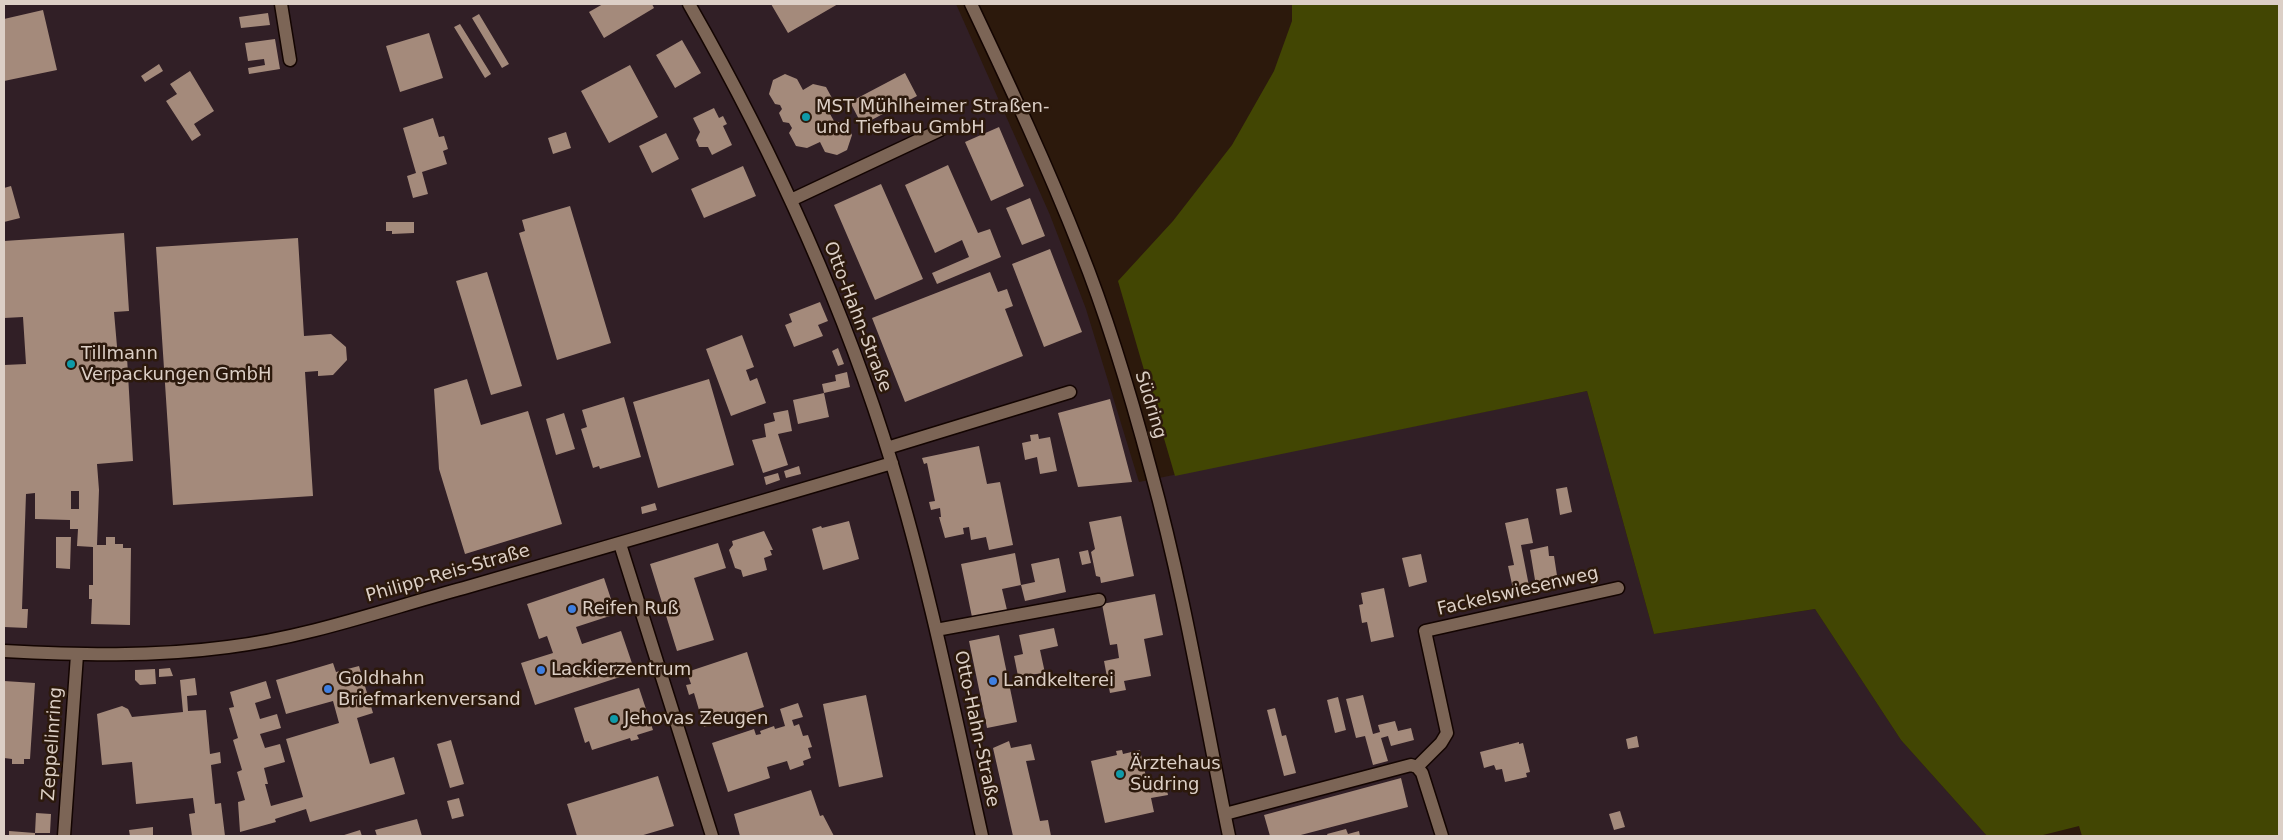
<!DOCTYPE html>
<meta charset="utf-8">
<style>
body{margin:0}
#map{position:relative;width:2283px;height:840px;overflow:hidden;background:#2c190c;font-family:"DejaVu Sans",sans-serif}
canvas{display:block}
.frame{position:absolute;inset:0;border:5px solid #dccfc6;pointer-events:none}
</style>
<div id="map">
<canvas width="2283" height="840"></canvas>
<div class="frame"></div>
</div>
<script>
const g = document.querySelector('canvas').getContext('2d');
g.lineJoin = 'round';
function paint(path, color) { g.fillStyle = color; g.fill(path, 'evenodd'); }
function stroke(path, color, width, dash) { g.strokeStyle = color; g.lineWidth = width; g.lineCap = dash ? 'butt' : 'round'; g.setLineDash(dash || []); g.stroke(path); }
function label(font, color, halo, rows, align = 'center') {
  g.font = font + ' "DejaVu Sans",sans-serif'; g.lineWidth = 5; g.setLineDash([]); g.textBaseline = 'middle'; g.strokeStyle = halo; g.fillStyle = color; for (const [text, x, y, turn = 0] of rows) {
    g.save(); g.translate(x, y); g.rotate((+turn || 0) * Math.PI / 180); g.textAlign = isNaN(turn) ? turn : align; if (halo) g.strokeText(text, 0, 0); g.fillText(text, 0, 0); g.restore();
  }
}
const industrial = new Path2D(`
 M4 4H956L1050 215 1086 309 1139 482 1587 391 1654 634 1815 609 1901 740 1987 836H4Z`);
const forest = new Path2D(`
 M1292 4H2279V836H2082L2079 826 2039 836H1987L1901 740 1815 609 1654 634 1587 391 1175 476 1118 281 1173 221 1232 145 1274 71 1292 21Z`);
const building = new Path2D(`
 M603 4H652L654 8 604 38 589 12Z
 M771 4H838L788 33Z
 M43 10 57 70 4 81V19Z
 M268 13 270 25 241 28 239 17Z
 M479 14 509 64 502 68 472 18Z
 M460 24 491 74 485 78 454 27Z
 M429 33 443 78 400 92 386 46Z
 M275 39 280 69 249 74 248 68 265 65 264 59 248 61 245 43Z
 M682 40 701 73 675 88 656 55Z
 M159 64 163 71 145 82 141 76Z
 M630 65 658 117 609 143 581 91Z
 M190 71 214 111 194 124 201 135 192 141 166 101 177 94 170 84Z
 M905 73 917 96 862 125 850 102Z
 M785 74 797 79 803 90 813 84 826 87 832 98 826 107 834 121 846 124 852 135 847 150 837 155 825 152 820 142 807 148 796 146 789 133 792 128 789 123 783 122 779 113 782 109 780 105 775 104 769 94 773 80Z
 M714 108 719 118 723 116 727 124 723 126 732 145 712 155 708 147H699L696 140 700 132 693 118Z
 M433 118 439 137 444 136 448 149 443 151 447 164 422 172 428 194 413 198 407 176 416 173 403 128Z
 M999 127 1024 186 991 201 965 142Z
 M566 132 571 148 553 154 548 138Z
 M666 133 679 159 652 173 639 146Z
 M948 165 978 233 990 229 1001 257 937 284 932 273 969 257 962 240 935 253 905 185Z
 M743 166 756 196 704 218 691 189Z
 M881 184 923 279 875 300 834 205Z
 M11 186 20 218 4 222V188Z
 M1030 198 1045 236 1022 245 1006 208Z
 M570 206 611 343 557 360 519 233 525 231 522 220Z
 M386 222H414V233L392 234V231H386Z
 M124 233 129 311 114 312 118 358 127 357 133 461 97 464 99 490 97 545H106V537H115V544H123V548H131L130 625 91 624 92 599H89V585H93V547L77 546 78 529H70V520L35 519V493L26 494 22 609H28L27 628 4 627V365L26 364 23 317 4 318V241ZM71 491H79V509H71Z
 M298 238 304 336 331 334 346 347 347 360 333 375 318 376V371L305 372 313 496 173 505 156 247Z
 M1050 249 1082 332 1044 347 1012 264Z
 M487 272 522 386 491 395 456 281Z
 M990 272 998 292 1007 289 1013 306 1005 309 1023 356 905 402 872 318Z
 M820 302 828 321 818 325 823 336 794 347 785 325 792 322 789 314Z
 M742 335 754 367 746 370 750 381 757 378 766 403 731 416 706 349Z
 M838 348 844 364 838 366 832 351Z
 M847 372 850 387 824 393 822 384 836 381 835 375Z
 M467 379 481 425 528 411 562 524 465 554 439 469 434 389Z
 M709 379 734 465 658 488 633 402Z
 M824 393 829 417 798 424 793 400Z
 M624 397 641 457 600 469 599 466 593 468 581 429 587 427 582 410Z
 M1110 399 1132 482 1078 487 1058 413Z
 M788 410 792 431 778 434 788 465 763 473 752 440 766 437 764 424 775 421 773 413Z
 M564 413 575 449 556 455 546 419Z
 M1038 434 1039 439 1050 437 1057 471 1040 474 1037 457 1025 460 1022 443 1031 441 1030 435Z
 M979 446 987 484 1000 482 1013 545 989 550 986 537 971 540 969 527 963 528 964 534 945 538 939 517H941L940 508 931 510 929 502 935 501 927 463 924 464 922 458Z
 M799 466 801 474 786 478 784 471Z
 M778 473 780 480 766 485 764 477Z
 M1567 487 1572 512 1560 515 1556 489Z
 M655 503 657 510 642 514 641 507Z
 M1121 516 1134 576 1101 583 1100 577 1096 576 1091 552 1095 549 1089 522Z
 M1528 518 1533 543 1521 545 1529 586 1513 589 1508 566 1514 565 1505 523Z
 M849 521 859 559 823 570 812 529 821 526 822 528Z
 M764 531 773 550H770L772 555 764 558 767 570 743 577 741 570 735 568 729 550 733 545 732 541Z
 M56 537H71L70 569 56 568Z
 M718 543 726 568 694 578 714 640 677 651 650 564Z
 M1548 546 1549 556H1554L1558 582 1536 586 1530 550Z
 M1088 550 1091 563 1082 565 1079 552Z
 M1015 553 1021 585 1002 589 1007 610 972 617 961 564Z
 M1421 554 1427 582 1409 587 1402 558Z
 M1059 558 1066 592 1025 601 1021 585 1035 582 1031 564Z
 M604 578 616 614 576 627 582 644 621 631 635 672 535 705 521 663 553 653 547 636 539 639 527 604Z
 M1384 588 1394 637 1371 642 1367 622 1362 623 1359 605 1363 604 1361 593Z
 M1155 594 1163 635 1144 639 1151 676 1124 681 1126 690 1110 693 1104 661 1119 658 1117 644 1110 645 1102 604Z
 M1054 628 1058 646 1040 650 1045 673 1018 676 1014 656 1023 654 1019 635Z
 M999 635 1017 722 987 728 969 641Z
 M747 652 764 707 704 727 694 693 689 695 686 685 691 684 687 672Z
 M333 663 336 672 359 666 373 713 357 718 370 764 394 757 405 794 310 822 306 809 275 819 276 822 240 832 238 802 245 800 237 772 242 770 233 740 238 738 229 708 234 707 230 692 266 681 271 698 255 703 260 719 277 714 281 728 260 734 265 748 280 744 285 762 264 768 268 784H265L271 806 303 797 286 739 339 723 333 701 286 714 276 680Z
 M170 668 173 676 159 677V669Z
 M155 669 156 684 140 685 135 680V670Z
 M195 678 197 695 187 696 188 711 206 710 210 754 220 752 221 763 211 765 215 804 221 803 225 836H192L189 814 195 813 193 798 136 804 132 762 102 765 97 714 122 706 128 709 132 717 183 712 180 680Z
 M4 681 35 683 30 759H24V764H12V759L4 758Z
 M639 688 653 730 637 735 639 739 631 741 630 738 592 750 589 741 585 743 574 708Z
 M866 695 883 777 839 787 823 704Z
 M1363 695 1373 734 1380 732 1378 725 1395 721 1398 731 1411 728 1414 740 1391 746 1388 736 1381 738 1388 761 1373 765 1365 736 1356 738 1346 699Z
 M1338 697 1346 730 1335 733 1327 700Z
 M798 703 803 717 792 720 794 726 799 724 803 736 808 735 812 747 808 748 811 758 803 761 804 765 790 770 787 761 767 767 770 778 728 792 712 743 754 729 756 735 761 734 760 731 774 726 775 729 785 726 780 709Z
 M1275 708 1282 736 1286 735 1296 773 1284 776 1267 710Z
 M1637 736 1639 747 1628 749 1626 739Z
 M451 740 464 784 450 788 437 744Z
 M1009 741 1011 748 1031 744 1035 760 1026 761 1040 821 1048 820 1051 836H1013L993 748Z
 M1519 742V744L1523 743 1530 772 1526 773 1527 777 1505 782 1502 769 1496 770 1494 765 1484 768 1480 752Z
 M1122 750 1123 754 1140 750 1149 790 1166 786 1168 795 1151 798 1154 812 1105 823 1091 761 1117 755 1116 751Z
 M658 776 674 826 640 836H577L567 804Z
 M1401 778 1408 807 1297 836H1270L1264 815Z
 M811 790 820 816 823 815 834 836H740L734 814Z
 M459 798 464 816 452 819 447 801Z
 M1620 811 1625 827 1614 830 1609 814Z
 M36 813 51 814 50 833H35Z
 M417 819 422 836H377L375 830Z
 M153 827V836H130L129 830Z
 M1346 829 1348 834 1359 831 1360 836H1328L1327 834Z
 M360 830 362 836H341Z
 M9 831 35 833V836H9Z`);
const street = new Path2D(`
 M281 4 290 60
 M689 4C772 149 843 303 892 464 929 586 954 711 982 836
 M971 4C1009 84 1047 165 1080 249 1109 321 1131 396 1151 471 1184 591 1204 714 1229 836
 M791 200 940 130
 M887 448 1070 392
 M620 544 712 836
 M936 630 1099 600
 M4 651C79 655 153 657 228 647 309 637 386 609 464 588 607 547 749 505 892 463
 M1417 767 1441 743 1447 733 1425 631 1618 588
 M1225 814 1411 765 1417 767 1422 773 1442 836
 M64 836 77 655`);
const markers = [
 [806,117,5,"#0f9aa8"],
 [71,364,5,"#0f9aa8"],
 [572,609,5,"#3f7fe0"],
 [541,670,5,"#3f7fe0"],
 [993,681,5,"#3f7fe0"],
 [328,689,5,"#3f7fe0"],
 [614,719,5,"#0f9aa8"],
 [1120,774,5,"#0f9aa8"]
];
const poiNames = [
 ["MST Mühlheimer Straßen-",816,107],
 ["und Tiefbau GmbH",816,128],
 ["Tillmann",81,354],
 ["Verpackungen GmbH",81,375],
 ["Reifen Ruß",582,609],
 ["Lackierzentrum",551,670],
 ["Goldhahn",338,679],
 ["Briefmarkenversand",338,700],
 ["Landkelterei",1003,681],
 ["Jehovas Zeugen",624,719],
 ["Ärztehaus",1130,764],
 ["Südring",1130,785]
];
const streetNames = [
 ["Otto-Hahn-Straße",857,317,69],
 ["Südring",1150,405,73],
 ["Philipp-Reis-Straße",448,574,-16],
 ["Fackelswiesenweg",1518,592,-13],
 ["Otto-Hahn-Straße",976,729,78],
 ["Zeppelinring",53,744,-86]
];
paint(industrial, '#311f26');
paint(forest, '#424603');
paint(building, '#a48a7b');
stroke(street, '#130400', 15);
stroke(street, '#7c6556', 12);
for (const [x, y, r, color] of markers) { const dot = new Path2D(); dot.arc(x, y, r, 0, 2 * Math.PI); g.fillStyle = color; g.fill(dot); stroke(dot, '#2c190c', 2); }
label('18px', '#dccfc6', '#2c190c', poiNames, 'left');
label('18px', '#dccfc6', '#2c190c', streetNames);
</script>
